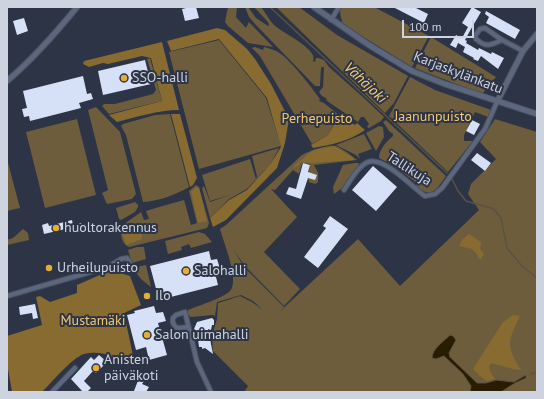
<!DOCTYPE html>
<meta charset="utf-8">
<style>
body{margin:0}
#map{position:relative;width:544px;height:399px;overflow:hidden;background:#2c3446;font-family:"PT Sans",sans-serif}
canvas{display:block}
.frame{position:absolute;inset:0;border:8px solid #ced4df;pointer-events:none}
.scale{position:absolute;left:402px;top:20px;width:72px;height:18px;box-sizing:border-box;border:2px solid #ced4df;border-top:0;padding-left:5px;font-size:12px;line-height:14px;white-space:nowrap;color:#ced4df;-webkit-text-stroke:3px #2c3446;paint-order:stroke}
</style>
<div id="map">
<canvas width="544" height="399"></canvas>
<div class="frame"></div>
<div class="scale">100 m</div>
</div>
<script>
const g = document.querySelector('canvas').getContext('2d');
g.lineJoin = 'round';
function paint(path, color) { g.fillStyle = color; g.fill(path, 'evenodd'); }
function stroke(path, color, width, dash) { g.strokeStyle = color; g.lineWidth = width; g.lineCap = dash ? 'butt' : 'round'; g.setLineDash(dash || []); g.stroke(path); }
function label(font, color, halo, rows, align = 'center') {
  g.font = font + ' "PT Sans",sans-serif'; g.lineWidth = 4; g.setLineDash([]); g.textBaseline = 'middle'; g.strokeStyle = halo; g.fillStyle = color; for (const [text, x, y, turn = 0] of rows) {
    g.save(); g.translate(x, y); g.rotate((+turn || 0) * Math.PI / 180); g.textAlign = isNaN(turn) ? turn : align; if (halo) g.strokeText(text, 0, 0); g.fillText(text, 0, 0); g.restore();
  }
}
const green = new Path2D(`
 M228 7H243V8L237 7 236 17 246 28 249 22 273 47 248 43 228 26 225 22Z
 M245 7H248L256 18 268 26 269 25 268 22 254 7H261C266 13 269 20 274 25 282 33 319 49 313 61L315 62 316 58H318L324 60 329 67 365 99 384 117 381 121 369 128 367 127 369 124 364 117H361L358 122 327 101 326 98 322 96 319 92 323 87 324 67H322L321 68 320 86H315L255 24 249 17Z
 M276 7H299L337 35 408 76 394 103 385 113Z
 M341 7H374L429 36 412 67 344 25C341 20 339 12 341 7Z
 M431 37 496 77 482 94 415 68Z
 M219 40 266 98 281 146 199 169 169 52Z
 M255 47 263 50 264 47C268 48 272 49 276 51 288 56 312 88 320 99L319 101 324 103 339 115 328 135 312 144 260 56 252 48Z
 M150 58 162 101 109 114 102 106 104 104H115L153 94 156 90 147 59Z
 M410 77 435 90 491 110 488 117 475 112 464 135V141H473L448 172 389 116Z
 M96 107 120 132 136 194 132 199 107 204 102 193 108 190 88 110Z
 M170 114 189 187C175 195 159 201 143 202L126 135 121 126 123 124 155 115Z
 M77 119 96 195 45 208 26 132Z
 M495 119 537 132V392H244L248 386 213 351 212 336 217 319 218 303 240 296 252 302 263 310 253 301 241 295 217 302 215 316 213 315 191 317 187 314 188 310C198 306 223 298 230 291 240 281 223 241 220 229L226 225 302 155C308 151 329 144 336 146 343 149 351 155 357 160L314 165 318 173V182L315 184 309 182 308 177 310 164 302 163 299 174 293 170 275 190 271 189 297 217 264 252 300 289 284 306 246 267 234 251 245 268 284 307 277 314 358 239 400 286 479 210 468 194 471 184 496 159 480 142Z
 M386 120 446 176C435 191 433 199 415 186L417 183 391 164 379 158C379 149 387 141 393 136V134L389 131 383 122Z
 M379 126 383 127 384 137 376 151 366 133Z
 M364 134 372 149 358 154 360 159 356 155 336 145Z
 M279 148 271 163 247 189 229 199 210 218 202 188 204 186 210 202 230 195 210 201 202 175 250 159 256 179 257 176 252 156Z
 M7 159 20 208 7 211Z
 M355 163H359L358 167 342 188 334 194 333 187 343 165Z
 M196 185 199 187 209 223 207 228 129 247C121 244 121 234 120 227L141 212 144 220 149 219 146 211 159 207 166 232 159 207 184 200 191 225 197 223 189 191Z
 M135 202 138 205V207L135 212 121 220 119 219 116 208Z
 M23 229 28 233 29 240 7 245V240L13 238Z
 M199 232 205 234 212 242 191 248 189 244 181 247 182 250 168 254 165 241Z
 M137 247H144L146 259 132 263 128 250Z
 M146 265 151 287 142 280 132 268Z`);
const forest = new Path2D(`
 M217 28 225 30 247 49 255 59 271 84 289 119 285 143 277 168 226 220 213 227 210 218 229 200 247 190 271 163 281 147 267 98 219 39 171 51 167 41Z
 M162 42 179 110C158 110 137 117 117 122L109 115 162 101 151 58 142 56 108 64 103 63 89 67 83 64 84 61Z
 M171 114H180L197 178 193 185 190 187Z
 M351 120 350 122 355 125 357 123 365 130C350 141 330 145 313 148L311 145 328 135 335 123 345 122Z
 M334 146 351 156 354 160 311 163 301 162 299 165 293 168C296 163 301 161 305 157 312 148 322 149 334 146Z
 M196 187 199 188 207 221 198 223 191 192Z
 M128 224 137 229 142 234V239L126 245 121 228Z
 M469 234 481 242 480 249 484 254 481 259 478 258 477 254 472 249 459 246 462 240Z
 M111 270 130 276 141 305 124 313 135 365C120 359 101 349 84 354 73 357 51 383 42 392H12L7 363V336L42 325 36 297 40 296 50 302 77 293V285Z
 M513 315 520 316C508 342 505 344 521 370L513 369 491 363 489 367 490 371 495 379 487 381 480 376 473 369 503 322Z`);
const water = new Path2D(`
 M450 335 453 336 456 340 449 353 450 357 477 383H486L496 380 514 382 526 375V378L515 383 501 392H470L471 386 463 374 444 356 436 359 432 358C432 349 443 342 450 335Z`);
const stream = new Path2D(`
 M270 7 447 173
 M452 179 458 191 466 201 494 209 501 218 507 248 522 266 537 278
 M531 374 537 372`);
const building = new Path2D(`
 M186 7H196L199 18 185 21 182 9 186 8Z
 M393 7H414L428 14 424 23Z
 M472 7 481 12 471 29 465 40 467 41 466 43 478 50 479 48 491 54 492 52 504 58 498 69 481 56 478 61 473 59 474 58 463 52 465 47 458 43 456 48 450 45 456 35 462 38 468 27 462 23Z
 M486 11 520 30 515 39 486 23 489 17 485 14Z
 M24 18 28 31 17 35 13 21Z
 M145 60 151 84 103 95 98 71Z
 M83 76 87 94 91 93 93 99 79 103 81 108 30 121 29 116 24 117 22 109 27 108 23 91Z
 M472 120 480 124 474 135 466 131Z
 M477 153 491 163 485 171 471 160Z
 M303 163 310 165 308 172 317 175 315 180 308 178 301 199 286 194 289 187 296 189Z
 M373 166 397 187 376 211 352 190Z
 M330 216 348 229 318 268 304 257 326 228 323 226Z
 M72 220 73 225 81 223 82 227 74 229V227L44 234 42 225 48 223 49 226Z
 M209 251 211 260 217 259 222 275 216 277 218 285 159 300 150 266Z
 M35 304 38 318 33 319 32 313 20 315 19 307Z
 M154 306 156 313 163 312 166 321 158 323 167 355 149 360 146 347 136 350 127 315 135 313 134 311Z
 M212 318 214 320V325H212L211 330 208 329 213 354 205 348 202 349V347H199L197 331 194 329 197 322Z
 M99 355 107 362 96 373 93 371 84 381 91 388 87 392H83L71 379 91 357 94 360Z
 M139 378 144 381 142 384 149 387 146 392H137L134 391Z`);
const minor = new Path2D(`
 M331 20 339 7
 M502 40C491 45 486 48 476 39L475 36 480 29 485 28 502 40 523 51
 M344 190C350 181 358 166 368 162 384 156 412 187 425 196L435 194 442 188 485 129 497 102
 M7 296 108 267 121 259 127 258 130 262 129 267 127 268 108 267
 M188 327 177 328C173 325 172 322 173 318L176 315 185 312 197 362 211 392
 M52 392 75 368`);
const tertiary = new Path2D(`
 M314 7 369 45 412 71 445 84 537 114
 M7 81C33 59 55 34 77 7
 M497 102 523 51 537 34`);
const markers = [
 [124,78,4,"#e3ae35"],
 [56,228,4,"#e3ae35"],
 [49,268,4,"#e3ae35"],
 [186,271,4,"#e3ae35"],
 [147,296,4,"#e3ae35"],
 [147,335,4,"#e3ae35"],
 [96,368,4,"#e3ae35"]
];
const streetNames = [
 ["Karjaskylänkatu",458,73,21],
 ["Tallikuja",409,169,33]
];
const poiNames = [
 ["SSO-halli",132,78],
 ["huoltorakennus",64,228],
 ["Urheilupuisto",57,268],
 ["Salohalli",194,271],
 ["Ilo",155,296],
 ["Salon uimahalli",155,335],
 ["Anisten",104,360],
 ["päiväkoti",104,376]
];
const parkNames = [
 ["Jaanunpuisto",433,117],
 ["Perhepuisto",317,119],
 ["Mustamäki",93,321]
];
const waterNames = [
 ["Vähäjoki",365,83,43]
];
paint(green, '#6d5d3d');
paint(forest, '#876b30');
paint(water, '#291c00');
stroke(water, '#5a5343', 1);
stroke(stream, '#5a5343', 1.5);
paint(building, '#d6e1f8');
stroke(minor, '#495162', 6);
stroke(tertiary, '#495162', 7);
stroke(minor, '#5c667d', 4);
stroke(tertiary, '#5c667d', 5);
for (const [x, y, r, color] of markers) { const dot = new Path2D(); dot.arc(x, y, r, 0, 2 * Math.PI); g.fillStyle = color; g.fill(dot); stroke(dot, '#2c3446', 1.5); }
label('14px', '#ced4df', '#2c3446', streetNames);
label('14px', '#ced4df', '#2c3446', poiNames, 'left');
label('14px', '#f2c873', '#2c3446', parkNames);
label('italic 15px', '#f6cb76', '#2c3446', waterNames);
</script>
